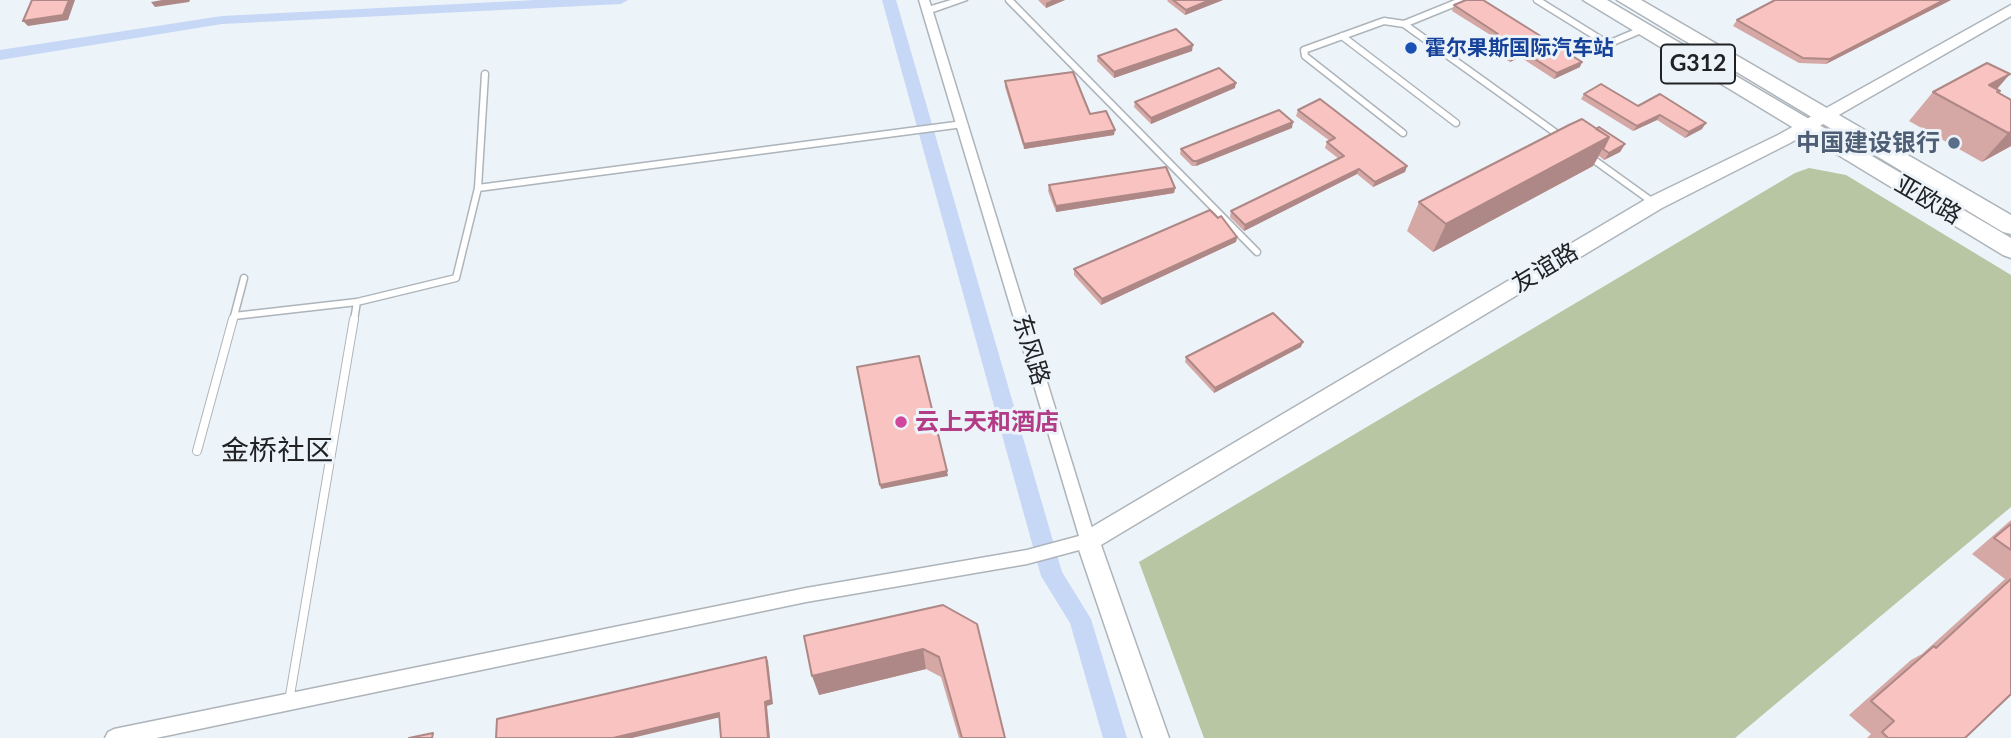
<!DOCTYPE html>
<meta charset="utf-8">
<style>
body{margin:0}
canvas{display:block;background:#ecf3f9}
</style>
<canvas width="2011" height="738"></canvas>
<script>
const g = document.querySelector('canvas').getContext('2d');
g.lineJoin = 'round';
function paint(path, color) { g.fillStyle = color; g.fill(path, 'evenodd'); }
function stroke(path, color, width, dash) { g.strokeStyle = color; g.lineWidth = width; g.lineCap = dash ? 'butt' : 'round'; g.setLineDash(dash || []); g.stroke(path); }
function label(font, color, halo, rows, align = 'center') {
  g.font = font + ' Lato,"Noto Sans SC",sans-serif'; g.lineWidth = 6; g.setLineDash([]); g.textBaseline = 'middle'; g.strokeStyle = halo; g.fillStyle = color; for (const [text, x, y, turn = 0] of rows) {
    g.save(); g.translate(x, y); g.rotate((+turn || 0) * Math.PI / 180); g.textAlign = isNaN(turn) ? turn : align; if (halo) g.strokeText(text, 0, 0); g.fillText(text, 0, 0); g.restore();
  }
}
const green = new Path2D(`
 M1809 168 1846 175 2011 275V507L1735 738H1204L1139 562 1795 173Z`);
const canal = new Path2D(`
 M536 0H628L621 4 222 24 0 60V50L222 16Z
 M882 0H896L1062 572 1091 619 1127 738H1103L1070 623 1041 576Z`);
const laneFar1 = new Path2D(`
 M1009 0 1257 252
 M1537 0 1608 44 1641 30
 M1404 24 1463 0
 M1342 36 1456 123
 M1403 133 1305 56 1304 50 1384 21 1404 24 1560 136
 M1590 157 1654 203
 M478 188 963 124
 M234 316 357 302 456 278 478 188 485 74
 M233 320 244 278
 M354 320 357 302`);
const lane = new Path2D(`
 M197 451 233 319
 M289 701 354 319`);
const street = new Path2D(`
 M919 0H929L931 6 951 0H967L933 12 1096 541 1094 546 1027 564 806 602 156 738H105L108 732 114 729 806 588 1027 550 1079 536Z`);
const secondary = new Path2D(`
 M2011 5V16L1790 143 1662 208 1101 545 1169 738H1143L1076 541 1080 534 1648 198 1778 135Z`);
const highway = new Path2D(`
 M1583 0H1607L2011 238V258L2003 255Z
 M1617 0H1641L2011 215V234L2003 232Z`);
const wall = new Path2D(`
 M1038 0H1065L1046 8Z
 M1168 0H1223L1185 15 1167 1Z
 M1951 0 1826 64 1799 63 1733 26 1737 20Z
 M1454 5 1580 67 1554 79 1520 57 1510 62 1483 45 1485 39 1492 36 1452 11Z
 M1192 51 1114 78 1097 61 1098 56Z
 M1005 81 1090 114 1114 135 1024 149 1005 87Z
 M1235 88 1151 124 1134 107 1135 102Z
 M1997 89 1998 93 2011 100V146L1982 162 1909 121 1933 92Z
 M1584 94 1638 106 1702 129 1685 138 1657 120 1633 131 1581 99Z
 M1298 110 1407 166 1405 172 1373 187 1357 174 1244 231 1230 217 1231 211 1339 159 1325 148 1327 142 1330 141 1296 116Z
 M1292 128 1196 166H1192L1180 154 1181 149Z
 M1596 129 1625 144 1620 152 1604 160 1599 156 1593 166 1433 252 1407 231 1419 202Z
 M1049 185 1175 188 1174 193 1056 212 1048 191Z
 M1237 237 1236 242 1101 305 1074 275V269Z
 M1301 347 1214 393 1185 362 1186 357Z
 M2011 520V694L1965 738H1867L1871 734 1849 715 1911 660 1922 654 2005 579 1972 554Z
 M943 605 1005 738H959L941 677 926 669 819 695Z`);
const shadedWall = new Path2D(`
 M69 0H75L68 20 28 26 23 21Z
 M162 0H190L189 2 155 7 151 2Z
 M1052 0H1065L1046 8V3Z
 M1210 0H1223L1185 15 1186 10Z
 M1944 0H1951L1826 64 1830 59Z
 M1193 45 1192 51 1114 78V72Z
 M1522 51 1520 57 1510 62 1512 57Z
 M1582 62 1580 67 1554 79 1557 73Z
 M2010 74 1985 103 1989 85Z
 M1236 83 1235 88 1151 124V118Z
 M1660 115 1657 120 1633 131 1637 126Z
 M1293 122 1292 128 1196 166 1197 161Z
 M1706 123 1702 129 1685 138 1689 132Z
 M1115 130 1114 135 1024 149V144Z
 M2011 132V146L1982 162 2008 133Z
 M1609 137 1593 166 1433 252 1446 224Z
 M1625 144 1620 152 1604 160 1609 153Z
 M1407 166 1405 172 1373 187 1375 182Z
 M1359 169 1357 174 1244 231 1245 225Z
 M1175 188 1174 193 1056 212V206Z
 M1237 237 1236 242 1101 305 1102 299Z
 M1303 342 1301 347 1214 393 1215 388Z
 M947 471 948 476 881 489 880 485Z
 M923 649 926 669 819 695 812 676Z
 M766 657 768 661 773 704 767 706 770 738H768L765 702Z
 M719 713 721 717 632 738H613Z`);
const building = new Path2D(`
 M32 0H69L63 15 23 21Z
 M1173 0H1210L1186 10Z
 M1466 0H1483L1582 62 1557 73 1522 51 1512 57 1485 39 1498 34 1454 5Z
 M1775 0H1944L1830 59 1803 58 1737 20Z
 M1176 29 1193 45 1114 72 1098 56Z
 M1987 63 2010 74 1989 85 2000 91 1997 92 2011 100V132L2008 133 1933 92Z
 M1219 68 1236 83 1151 118 1135 102Z
 M1073 72 1090 114 1106 111 1115 130 1024 144 1005 81Z
 M1601 84 1638 106 1660 94 1706 123 1689 132 1660 115 1637 126 1584 94Z
 M1320 99 1407 166 1375 182 1359 169 1245 225 1231 211 1344 156 1327 142 1335 138 1298 110Z
 M1279 110 1293 122 1197 161H1193L1181 149Z
 M1582 119 1609 137 1446 224 1419 202 1569 125Z
 M1599 127 1625 144 1609 153 1603 149 1609 137 1596 129Z
 M1166 167 1175 188 1056 206 1049 185Z
 M1210 210 1218 218 1221 216 1237 237 1102 299 1074 269Z
 M1273 313 1303 342 1215 388 1186 357Z
 M919 356 947 471 880 485 857 367Z
 M2011 524V550L1994 538Z
 M2011 579V694L1965 738H1888L1882 732 1894 721 1871 701 1934 646 1936 648Z
 M943 605 977 624 1005 738H962L939 657 923 649 812 676 804 636Z
 M766 657 771 700 765 702 768 738H721L719 713 613 738H496L497 719Z
 M433 733 432 738H409Z`);
const markers = [
 [1411,48,7,"#1a4fb4"],
 [1954,143,7,"#5c6f8a"],
 [901,422,7,"#d1479c"]
];
const farTransitnames = [
 ["霍尔果斯国际汽车站",1425,48]
];
const shields = [
 [1698,64,74]
];
const shieldNames = [
 ["G312",1698,64]
];
const serviceNames = [
 ["中国建设银行",1940,143]
];
const streetNames = [
 ["亚欧路",1928,200,30],
 ["友谊路",1545,268,-31],
 ["东风路",1031,350,73]
];
const hotelNames = [
 ["云上天和酒店",915,422]
];
const quarterNames = [
 ["金桥社区",277,451]
];
paint(green, '#b8c6a4');
paint(canal, '#c7d7f6');
stroke(laneFar1, '#adb4ba', 9);
stroke(lane, '#adb4ba', 10);
stroke(street, '#adb4ba', 3);
stroke(secondary, '#adb4ba', 3);
stroke(highway, '#adb4ba', 3);
stroke(laneFar1, '#fff', 6);
stroke(lane, '#fff', 8);
paint(street, '#fff');
paint(secondary, '#fff');
paint(highway, '#fff');
paint(wall, '#d5a8a5');
paint(shadedWall, '#ae8886');
paint(building, '#f8c3c0');
stroke(building, '#ae8886', 2);
for (const [x, y, r, color] of markers) { const dot = new Path2D(); dot.arc(x, y, r, 0, 2 * Math.PI); g.fillStyle = color; g.fill(dot); stroke(dot, '#ecf3f9', 2.5); }
label('bold 21px', '#164399', '#ecf3f9', farTransitnames, 'left');
for (const [x, y, w] of shields) { const box = new Path2D(); box.roundRect(x - w / 2, y - 19.5, w, 39, 5); g.fillStyle = '#ecf3f9'; g.fill(box); stroke(box, '#202224', 2); }
label('bold 23px', '#202224', null, shieldNames);
label('bold 24px', '#4e5e75', '#ecf3f9', serviceNames, 'right');
label('24px', '#202224', '#ecf3f9', streetNames);
label('bold 24px', '#b23c85', '#ecf3f9', hotelNames, 'left');
label('28px', '#202224', '#ecf3f9', quarterNames);
</script>
